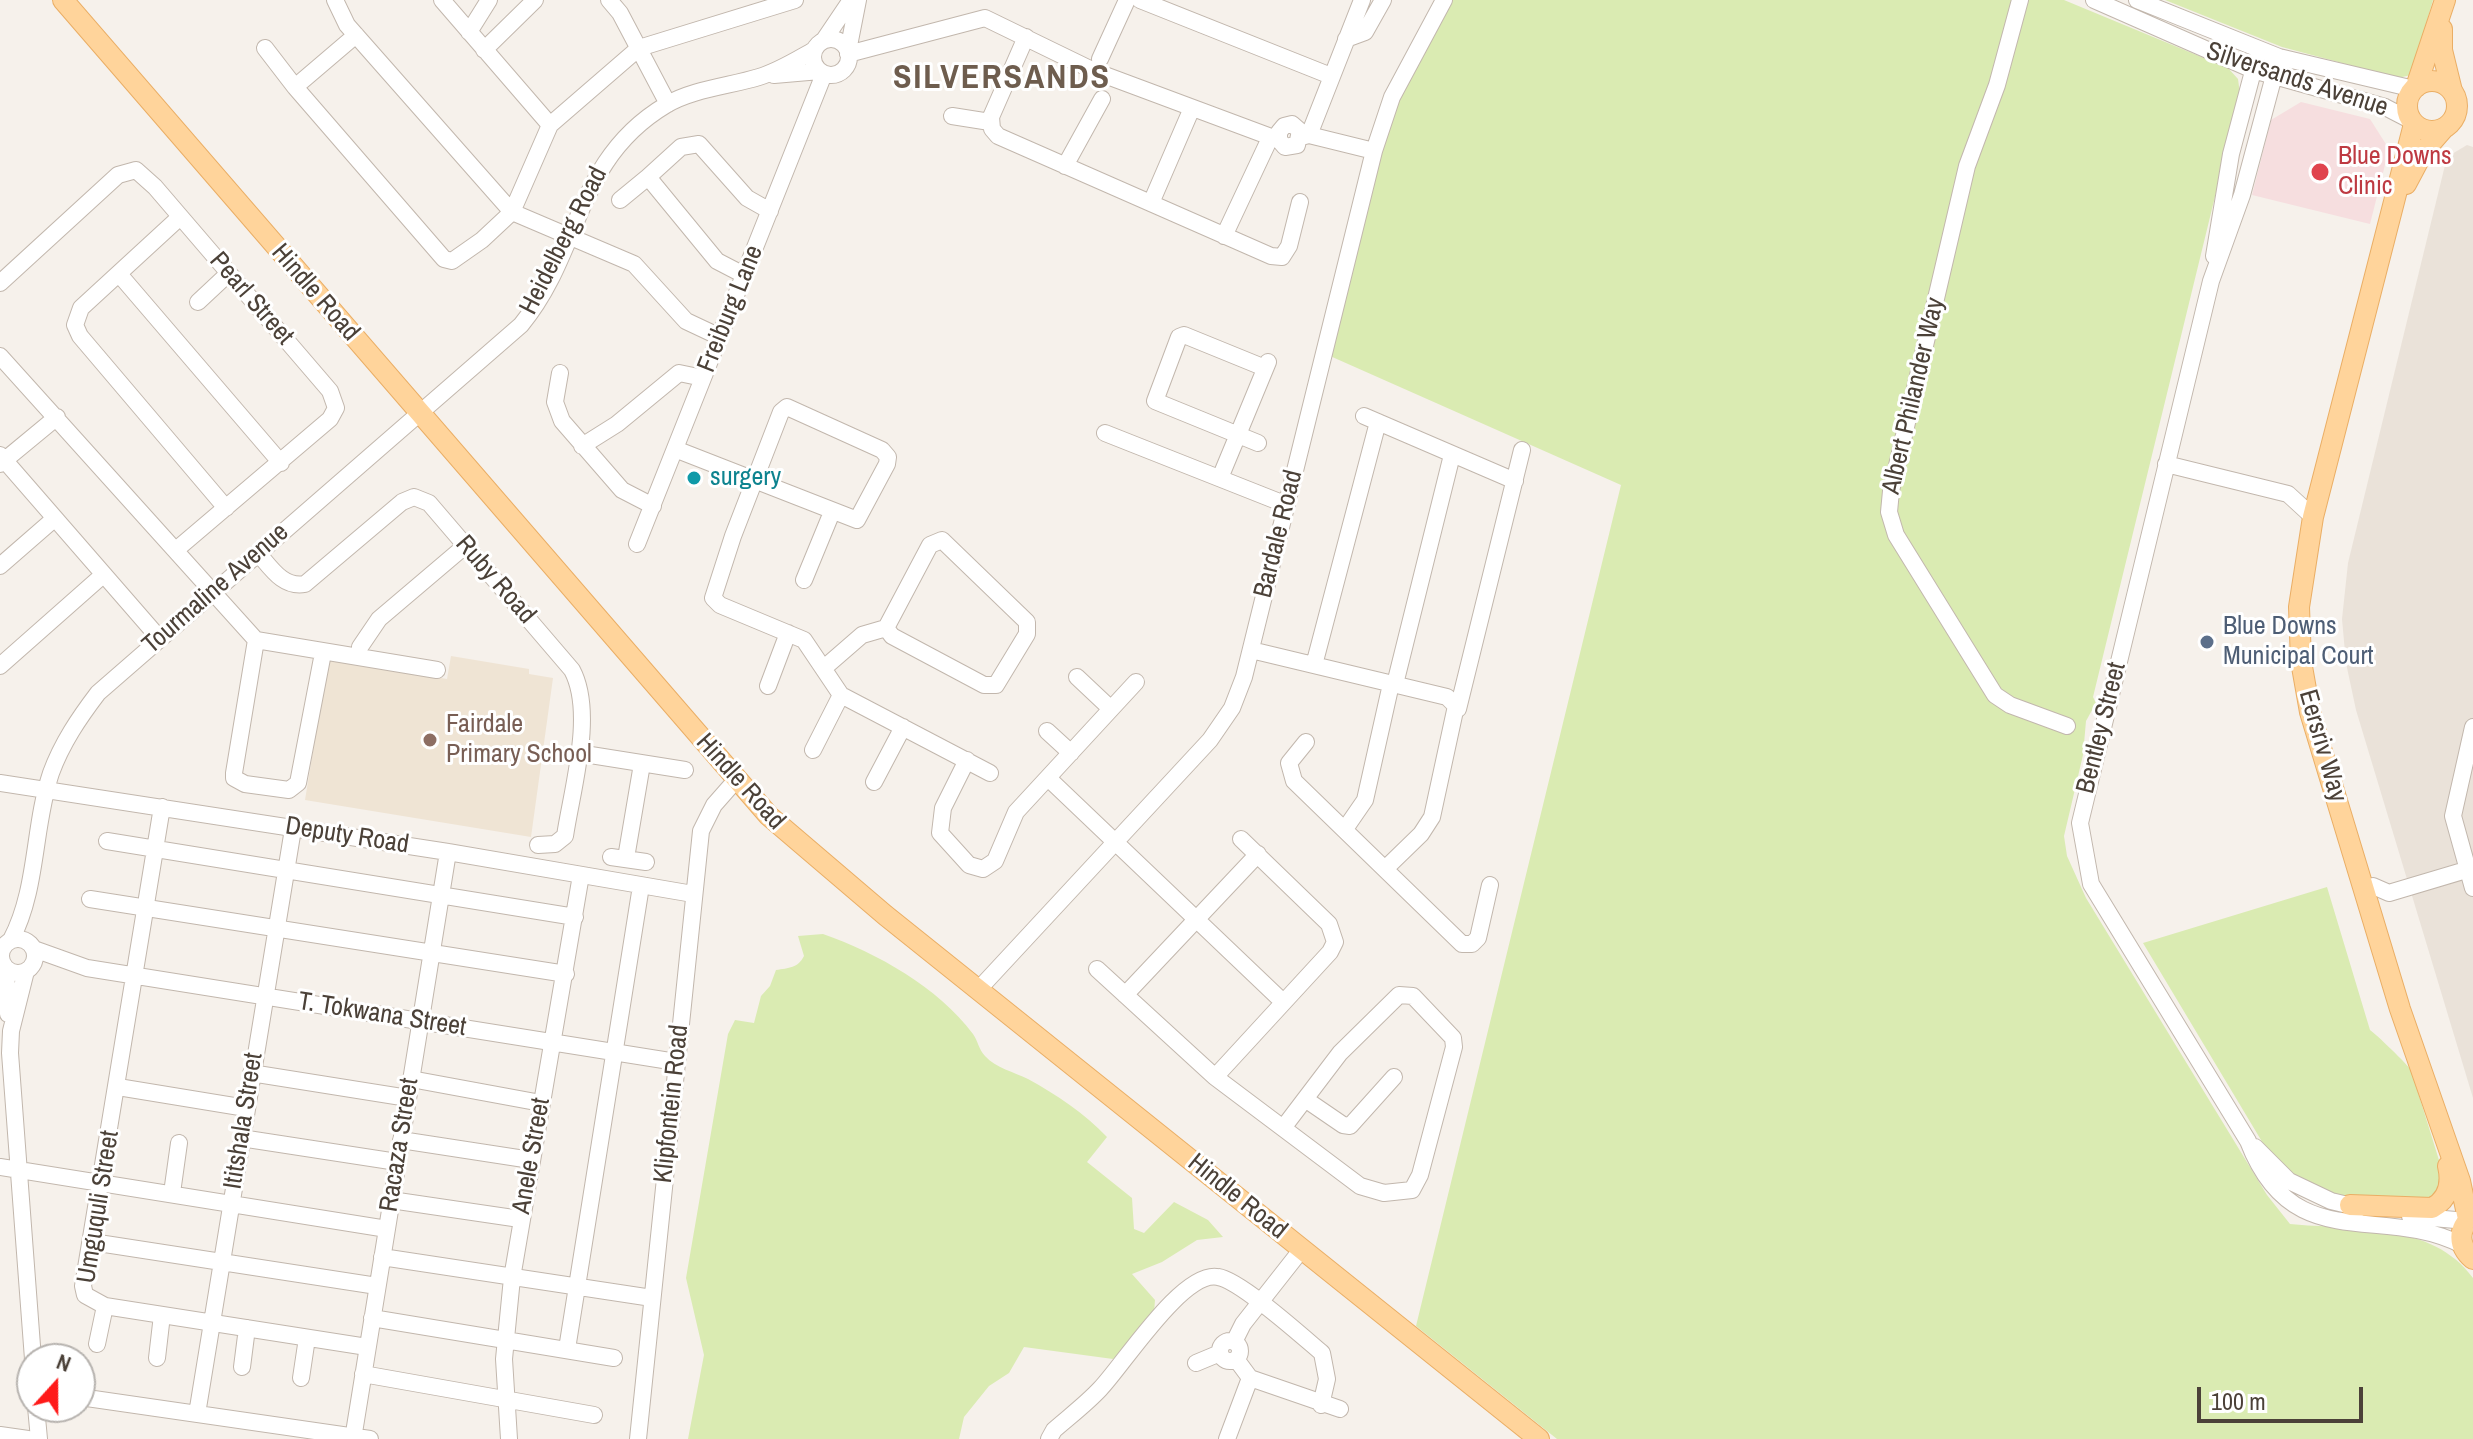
<!DOCTYPE html>
<style>
body{margin:0}
#map{position:relative;width:2473px;height:1439px;overflow:hidden;background:#f6f1eb;font-family:"Archivo Narrow",sans-serif}
canvas{display:block}
.north{position:absolute;left:16px;top:1343px;width:80px;height:80px;box-sizing:border-box;background:#fff;border:2px solid #b7b3af;border-radius:50%;rotate:21deg;font-size:22px;font-weight:700;line-height:32px;text-align:center;color:#4b4138}
.north::after{content:'';display:block;margin:auto;width:28px;height:36px;background:#ff1a19;clip-path:polygon(50% 0,100% 100%,50% 72%,0 100%)}
.scale{position:absolute;left:2197px;top:1387px;width:166px;height:36px;box-sizing:border-box;border:4px solid #4b4138;border-top:0;padding-left:10px;font-size:24px;line-height:28px;white-space:nowrap;color:#4b4138;-webkit-text-stroke:6px #fff;paint-order:stroke}
</style>
<div id="map">
<canvas width="2473" height="1439"></canvas>
<div class="north">N</div>
<div class="scale">100 m</div>
</div>
<script>
const g = document.querySelector('canvas').getContext('2d');
g.lineJoin = 'round';
function paint(path, color) { g.fillStyle = color; g.fill(path, 'evenodd'); }
function stroke(path, color, width, dash) { g.strokeStyle = color; g.lineWidth = width; g.lineCap = dash ? 'butt' : 'round'; g.setLineDash(dash || []); g.stroke(path); }
function label(font, color, halo, rows, align = 'center') {
  g.font = font + ' "Archivo Narrow",sans-serif'; g.lineWidth = 6; g.setLineDash([]); g.textBaseline = 'middle'; g.strokeStyle = halo; g.fillStyle = color; for (const [text, x, y, turn = 0] of rows) {
    g.save(); g.translate(x, y); g.rotate((+turn || 0) * Math.PI / 180); g.textAlign = isNaN(turn) ? turn : align; if (halo) g.strokeText(text, 0, 0); g.fillText(text, 0, 0); g.restore();
  }
}
const residential = new Path2D(`
 M2467 145 2473 147V1098L2356 710 2346 663 2342 619 2348 563 2447 157Z`);
const education = new Path2D(`
 M451 656 529 669V674L553 678 531 837 305 800 328 659 447 679Z`);
const medical = new Path2D(`
 M2301 102 2370 119 2389 149 2370 224 2252 195 2271 120Z`);
const green = new Path2D(`
 M1450 0H2064L2228 68 2238 79 2240 94 2093 697 2096 703 2086 721 2083 755 2064 836 2067 856 2086 898 2267 1195 2290 1224C2352 1230 2433 1222 2473 1278V1439H1557L1416 1326 1621 485 1330 356 1382 141 1405 85Z
 M2165 0H2433L2411 75 2398 78 2282 47Z
 M2327 887 2370 1030C2375 1033 2408 1065 2411 1070L2443 1173 2436 1195 2420 1202 2334 1195 2301 1182 2264 1145 2143 943Z
 M823 934C877 953 938 987 973 1034 978 1041 979 1050 985 1056 996 1068 1014 1072 1028 1079 1057 1095 1084 1113 1107 1137L1087 1162 1132 1198 1134 1229 1144 1233 1174 1202 1208 1220 1223 1237 1197 1240 1162 1262 1132 1274 1155 1300 1153 1326 1113 1359 1024 1347 1009 1373 989 1386 964 1417 959 1439H688L704 1355 686 1278 728 1034 735 1020 754 1023 761 996 770 986 776 970C789 968 798 968 804 956L798 936Z`);
const minor = new Path2D(`
 M335 0 347 25 512 212 634 264 686 321 720 337
 M442 0 550 125
 M609 0 620 13 668 104
 M1140 0 1331 76
 M2020 0 1997 85 1967 166 1891 491 1889 512 1896 535 1995 695 2010 705 2067 726
 M2094 0 2253 70 2385 107 2412 121
 M2137 0 2279 57 2414 89
 M469 32 489 0
 M356 35 295 87 444 259 452 261 482 240 512 212 550 125 639 48 795 0
 M1026 37 991 117 992 129 998 136 1271 256 1282 257 1289 246 1300 202
 M813 57a18 18 0 1 1 36 0a18 18 0 1 1-36 0Z
 M1346 39 1365 32 1383 0
 M824 40 851 0
 M265 48 295 87
 M484 50 535 0
 M848 51 858 0
 M848 54 985 18 1092 70
 M2279 57 2242 195 2211 281 2080 823 2091 884 2248 1141C2293 1258 2380 1203 2462 1245
 M1100 59 1127 0
 M1102 74 1279 140 1285 147 1297 145 1300 131 1292 124 1284 126 1279 132V140
 M774 75 820 71
 M952 116 990 122
 M1309 135 1374 151
 M1301 137 1309 135 1362 0
 M1065 166 1102 99
 M620 200 648 177
 M1151 203 1192 108
 M180 217 81 308 75 325 80 336 226 508
 M1224 236 1270 138
 M2214 256 2231 154 2256 60
 M119 274 281 463
 M744 275 717 261 648 177 681 147 699 144 747 198 770 211
 M0 283 118 175 136 170 155 187 330 391 336 408 330 419 177 549
 M198 302 229 273
 M0 356 256 640 437 670
 M560 373 555 402 562 421 622 490 653 506
 M1364 416 1515 481
 M1105 433 1287 505
 M1258 443 1155 401 1179 337 1184 335 1265 368
 M582 446 617 424 679 373 703 378
 M675 449 857 520 887 464 888 457 882 450 787 407 781 412 733 536 713 598 720 605 804 640 841 695 990 773
 M0 455 160 639
 M0 464 57 417
 M2166 464 2288 494 2313 517
 M1220 478 1268 362
 M942 540 1027 622V634L996 685H984L892 636 886 628 930 545Z
 M637 544 824 74
 M258 553C271 568 283 588 305 584L402 502 414 497 429 503 572 670C595 713 572 789 565 836L555 844 538 845
 M0 566 54 519
 M804 580 832 512
 M256 640 234 773V778L245 784 289 790 298 783 323 653
 M360 647 379 619 465 546
 M1251 650 1447 697 1456 706 1432 817 1421 834 1386 868
 M1314 665 1378 422
 M0 666 103 575
 M824 668 862 635 886 628
 M1077 677 1111 709
 M1395 684 1452 455
 M768 686 788 633
 M1458 709 1522 450
 M2473 727 2453 816 2473 888
 M1047 731 1071 753
 M1306 742 1289 763 1294 781 1462 944H1472L1478 938 1490 885
 M813 750 841 695
 M578 753 685 770
 M967 760 943 808 940 833 969 865 983 869 995 861 1016 812 1136 682
 M1048 778 1282 1001
 M874 782 903 727
 M0 783 448 852 693 894
 M162 807 83 1286 85 1295 105 1306 367 1347
 M1345 829 1365 800 1391 684
 M107 841 575 917
 M611 857 646 862
 M626 858 642 764
 M2373 886 2389 893 2473 868
 M90 899 566 974
 M1 956a17 17 0 1 1 34 0a17 17 0 1 1-34 0Z
 M11 940C38 889 33 827 51 773 62 743 79 718 98 693L521 325C582 251 574 160 666 105 693 89 730 86 759 77 779 71 796 60 814 50
 M34 949 87 968 676 1062
 M6 968 8 1014
 M1097 969 1215 1077 1330 952 1335 942 1329 924 1241 839
 M26 971 11 1031 10 1053 33 1359
 M978 990 1210 740 1232 708 1244 677 1374 151 1392 97 1444 0
 M1125 995 1258 854
 M251 1073 408 1098
 M1215 1077 1360 1186 1384 1193 1412 1190 1420 1175 1454 1047 1453 1038 1413 996 1399 995 1340 1053 1283 1128
 M411 1079 541 1103
 M118 1087 246 1108
 M1305 1099 1343 1125 1350 1126 1394 1077
 M241 1138 397 1162
 M401 1140 531 1160
 M2255 1147 2289 1181 2331 1201 2360 1208
 M0 1167 387 1229
 M172 1193 179 1143
 M391 1200 520 1219
 M2410 1216 2467 1221
 M92 1242 377 1286
 M382 1257 652 1298
 M372 1318 614 1358
 M1220 1351a10 10 0 1 1 20 0a10 10 0 1 1-20 0Z
 M1234 1342 1243 1324 1302 1249
 M97 1344 105 1306
 M567 1349 641 886
 M157 1358 162 1315
 M1236 1359 1250 1378 1340 1409
 M1196 1363 1220 1353
 M242 1367 247 1328
 M363 1374 594 1415
 M301 1378 307 1338
 M80 1397 370 1439
 M36 1407 39 1439
 M197 1414 293 829
 M0 1435 28 1439
 M353 1439 448 852
 M509 1439 504 1359 512 1278 581 875
 M638 1439 701 831 714 805 736 780
 M1049 1439 1054 1430C1070 1416 1086 1404 1100 1389 1124 1364 1183 1270 1218 1277 1240 1280 1303 1337 1322 1353L1327 1379 1321 1405
 M1227 1439 1250 1378`);
const major = new Path2D(`
 M63 0 769 816 885 915 1539 1439
 M2442 29V50L2452 91
 M2407 106a25 25 0 1 1 50 0a25 25 0 1 1-50 0Z
 M2416 87 2445 0
 M2414 124 2313 517 2299 607 2301 661 2310 712 2400 1009 2460 1181 2468 1219
 M2406 184 2423 152 2444 128
 M2350 1205 2432 1208C2449 1199 2452 1183 2448 1166
 M2473 1216C2457 1229 2458 1246 2473 1259`);
const markers = [
 [2320,172,10,"#e0444e"],
 [694,478,8,"#0f9aa8"],
 [2207,642,8,"#5c6f8a"],
 [430,740,8,"#8d6e63"]
];
const streetNames = [
 ["Silversands Avenue",2297,80,18],
 ["Heidelberg Road",564,241,-63],
 ["Hindle Road",315,293,49],
 ["Pearl Street",251,299,49],
 ["Freiburg Lane",731,309,-68],
 ["Albert Philander Way",1914,396,-77],
 ["Bardale Road",1279,534,-76],
 ["Ruby Road",495,580,49],
 ["Tourmaline Avenue",216,589,-41],
 ["Bentley Street",2102,728,-76],
 ["Eersriv Way",2322,746,74],
 ["Hindle Road",740,782,48],
 ["Deputy Road",347,836,9],
 ["T. Tokwana Street",382,1015,9],
 ["Klipfontein Road",672,1104,-84],
 ["Ititshala Street",244,1121,-81],
 ["Racaza Street",400,1145,-81],
 ["Anele Street",532,1156,-80],
 ["Hindle Road",1237,1197,39],
 ["Umguquli Street",99,1207,-81]
];
const healthNames = [
 ["Blue Downs",2338,157],
 ["Clinic",2338,187]
];
const cultureNames = [
 ["surgery",710,478]
];
const serviceNames = [
 ["Blue Downs",2223,627],
 ["Municipal Court",2223,657]
];
const educationNames = [
 ["Fairdale",446,725],
 ["Primary School",446,755]
];
const districtNames = [
 ["SILVERSANDS",1002,79]
];
paint(residential, '#eae2d9');
paint(education, '#efe4d4');
paint(medical, '#f6dedf');
paint(green, '#daebb2');
stroke(minor, '#c2b7ad', 18);
stroke(major, '#eaae65', 22);
stroke(minor, '#fff', 16);
stroke(major, '#ffd49b', 20);
for (const [x, y, r, color] of markers) { const dot = new Path2D(); dot.arc(x, y, r, 0, 2 * Math.PI); g.fillStyle = color; g.fill(dot); stroke(dot, '#fff', 3); }
label('26px', '#4b4138', '#fff', streetNames);
label('26px', '#be3a42', '#fff', healthNames, 'left');
label('26px', '#0d838f', '#fff', cultureNames, 'left');
label('26px', '#4e5e75', '#fff', serviceNames, 'left');
label('26px', '#785e54', '#fff', educationNames, 'left');
g.letterSpacing = '2px';
label('bold 34px', '#6e5d4e', '#fff', districtNames);
g.letterSpacing = '0px';
</script>
